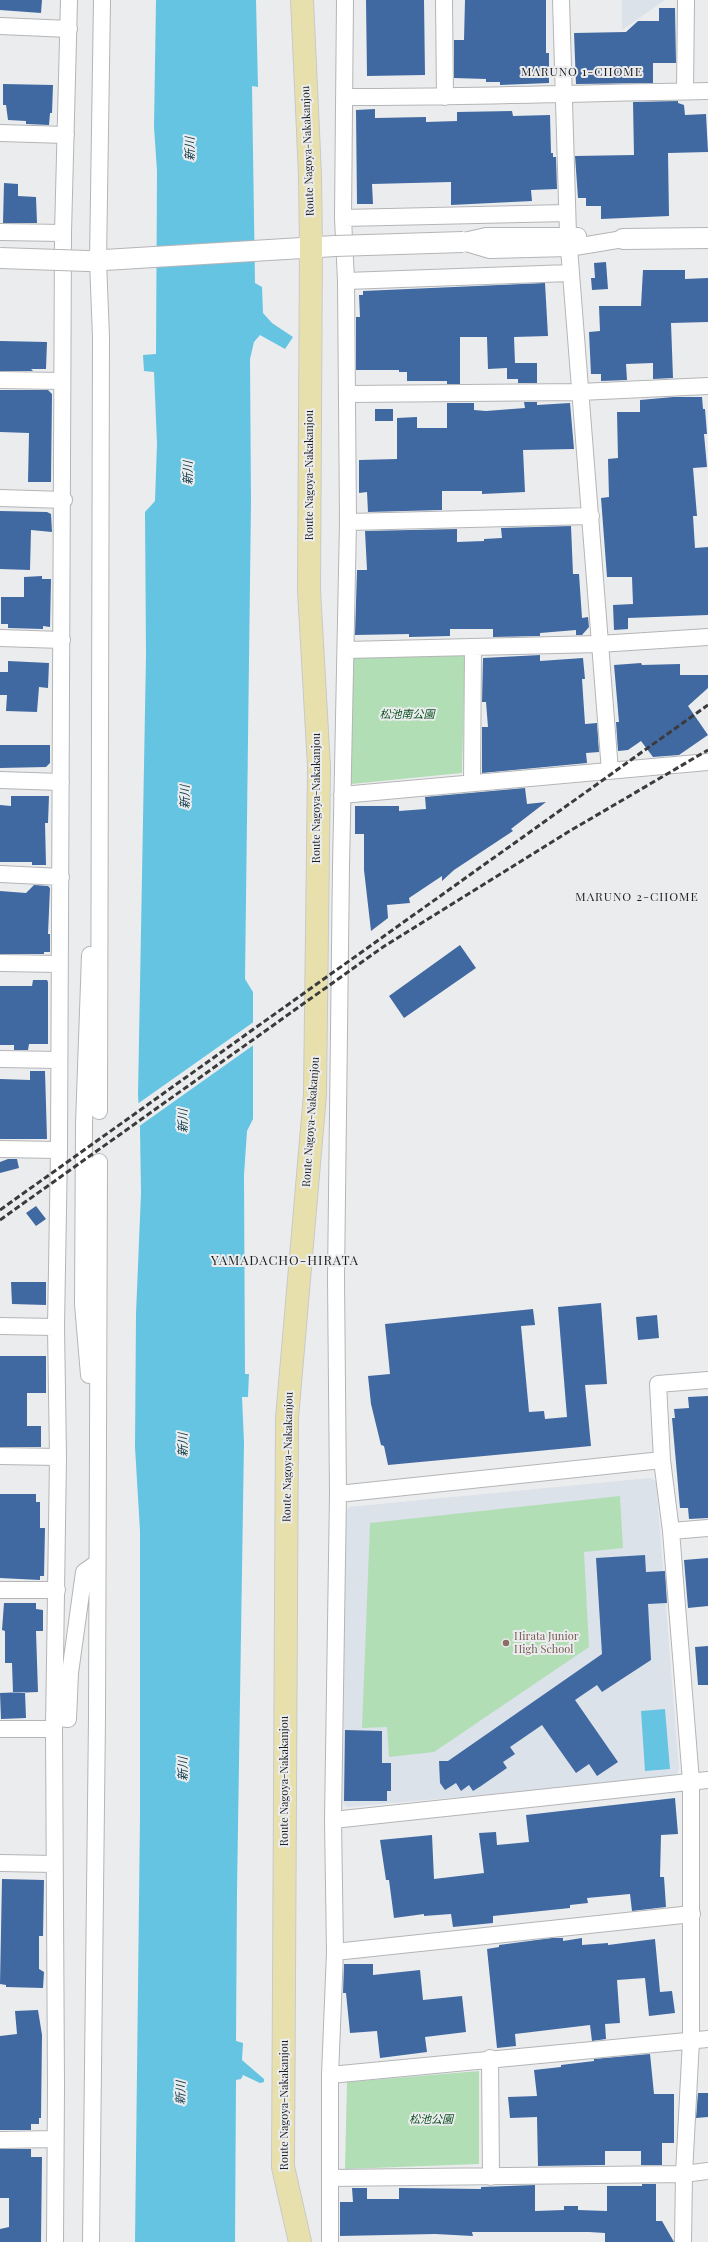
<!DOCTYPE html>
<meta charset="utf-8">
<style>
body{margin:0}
canvas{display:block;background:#ebecee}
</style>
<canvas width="708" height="2242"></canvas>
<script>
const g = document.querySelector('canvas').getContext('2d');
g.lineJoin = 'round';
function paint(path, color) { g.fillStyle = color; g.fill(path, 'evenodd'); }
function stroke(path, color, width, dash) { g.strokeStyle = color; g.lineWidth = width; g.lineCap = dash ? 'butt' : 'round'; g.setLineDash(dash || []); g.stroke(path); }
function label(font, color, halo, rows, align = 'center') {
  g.font = font + ' "Playfair Display","Noto Sans JP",serif'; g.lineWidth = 4; g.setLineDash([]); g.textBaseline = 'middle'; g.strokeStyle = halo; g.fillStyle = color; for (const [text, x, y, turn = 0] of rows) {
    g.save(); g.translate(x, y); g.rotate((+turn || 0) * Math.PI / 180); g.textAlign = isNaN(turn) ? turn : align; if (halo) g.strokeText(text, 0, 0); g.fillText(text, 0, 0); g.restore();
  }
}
const built = new Path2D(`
 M622 0H665L622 30Z
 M650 1478 656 1481 679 1770 674 1778 347 1807 343 1803 345 1515 349 1507Z`);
const green = new Path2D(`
 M465 654 462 773 351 784 349 657Z
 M620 1496 623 1548 584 1552 589 1647 434 1752 389 1757 387 1727 362 1728 370 1523Z
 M479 2071V2164L345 2169 347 2082Z`);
const water = new Path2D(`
 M156 0H256L258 87 252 86 255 283 262 287 263 313 272 323 293 337 285 349 260 335 254 342 250 359 251 502 245 979 253 992V1119L247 1131 244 1175 245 1374H249L248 1397H242L244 1442 237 1891 236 2041 243 2043 242 2060 264 2079V2082L260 2083 243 2075 241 2079 236 2080 235 2242H135L140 1815V1531L135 1447 136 1314 141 1193 140 1129 138 1095 146 655 145 512 155 501 157 444 154 372 144 371 143 355 156 354 157 171 154 127Z
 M665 1709 670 1769 645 1771 641 1711Z`);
const pier = new Path2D(`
 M255 1021V1044L138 1127 136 1105Z`);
const building = new Path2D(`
 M0 0H42L41 13 0 10Z
 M366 0H424L425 75 367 76Z
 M465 0H546V53H549V83L500 85V82H486V79L454 78V40H464Z
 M659 8H675L676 63H653V83L576 84 574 33 626 32 638 21H659Z
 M3 84 53 85 52 113H50L49 125 26 124V121L8 120 6 105H3Z
 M678 101V103L684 105 685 115 706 114 708 152 668 153 669 216 601 219V206H586V198H578L575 156 634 155 633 102Z
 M375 109V118L426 117V122L457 121V112L512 111 513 116 550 115 551 153H553V157H556L557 189 531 190 532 201 451 205V182L372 184 373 204H357L356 110Z
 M4 183 18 184V196L36 197 37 223H3Z
 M606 262 608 289 592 290 591 278H595L594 263Z
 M643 270H685V279L708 278V322L671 323 673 378 653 379V363L626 364 627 380 601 381V374H591L589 332 600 331 599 306H641Z
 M545 283 548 336 514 337 515 363H537V383H518V379H507V368L488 369 487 337H460V384H447V381H407V372H399V370H356V317H360L359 295H363V291Z
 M0 341 47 342 46 369H31L33 371H0Z
 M0 390H48L52 394 51 482H28L29 433 0 432Z
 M673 397H702L703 409H705L707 434H704L707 467 693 468 697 516H693L695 548 708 547V615L628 618V629L614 630 613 605 633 604 632 577H607L601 498 609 497 608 459 618 458 617 412H640V400Z
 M524 402H537V405L570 403 574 449 523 450 525 492 482 494V491H442V510L368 512 367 492 359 493V460L397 459V418L417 417V428H447V403H474V410L486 411 525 408Z
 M375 409H393V421H375Z
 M0 511 47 512 51 514 52 532 31 530 30 570 0 569Z
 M571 526 573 574H579L582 618 588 617 589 627 582 635H576V630L540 633V636L493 637V629H450V636L409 637V634L355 635 357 570H367L365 531 457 529V542L484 541V539L502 538 501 528Z
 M42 576V579H51L50 627 43 626V629L8 628V624H1V597H24V577Z
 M540 655V661L583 658 585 679H582L585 724 597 723 599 752 586 753 587 763 482 773V727H488L486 702H482L483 658Z
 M8 661 49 663 48 688 39 687 37 712 6 711 7 695H0V672H8Z
 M641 663 642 665 680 664V675H708V688L688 706 708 735 679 755 653 757 641 741 628 750 618 751 616 722H619L614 665Z
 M0 745H50V763L46 767 0 768Z
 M525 788 527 804 546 802 511 829 513 831 454 870 442 881V876L409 898 410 903 387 905 388 918 371 931 364 870V834H355V806H399V811L426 809 425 797Z
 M11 796H49L48 823H45L46 865H32V862H0V805L11 806Z
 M34 885 48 886 50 888 48 934H50V952H44V954H0V891L26 893Z
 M460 945 476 968 404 1018 389 996Z
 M33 980H47L48 982V1044H29L28 1050H14V1045H0V986H32Z
 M30 1071H45L47 1139H0V1079L30 1080Z
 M8 1159H17L19 1168 0 1173V1162Z
 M36 1206 46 1219 36 1226 26 1213Z
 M11 1282H46V1305L12 1304Z
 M601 1303 607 1384 585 1385 591 1446 388 1465 384 1446 381 1445 371 1404 368 1376 390 1374 385 1324 533 1309 535 1325 521 1326 529 1412 544 1411 545 1419 567 1417 558 1307Z
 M657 1315 659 1338 638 1340 636 1317Z
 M0 1356H46V1393H27V1426H41V1447H0Z
 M708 1396V1518L689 1519 688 1508H680L672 1418H675L674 1409 689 1408 688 1397Z
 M0 1494H36V1502H40V1528H45L44 1576H40V1580L0 1578Z
 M645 1555 646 1572 665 1571 667 1603 648 1604 651 1660 602 1692 597 1685 575 1700 618 1762 597 1776 589 1764 576 1773 542 1725 510 1747 515 1754 503 1762 507 1768 481 1786 473 1791 469 1785 461 1791 456 1783 445 1790 440 1783 439 1761H448L602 1654 596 1558Z
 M708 1558V1606L688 1608 684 1560Z
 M4 1603H36V1609L43 1610V1631H36L38 1692 13 1693 12 1663H5V1631L2 1630Z
 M708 1646V1685H698L695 1647Z
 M25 1692 26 1718 1 1719 0 1693Z
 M345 1730 382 1731V1763H391V1791H387V1801H344Z
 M675 1798 678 1834 661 1835 660 1877H664L666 1907 632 1911 630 1894 587 1898 588 1903 570 1905V1908L493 1916V1923L453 1927 451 1914 424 1916V1914L394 1918 389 1880H386L380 1840 432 1835 434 1879 484 1873 479 1833 496 1832 497 1845 529 1842 526 1815Z
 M2 1879 44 1880 43 1936H39V1969L44 1972 43 1988 6 1987V1985L0 1984Z
 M552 1938H563V1941L582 1938V1945L608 1943V1945L655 1939 660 1992 672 1991 675 2013 649 2016 645 1978 617 1980 620 2023 605 2024 606 2039 592 2041 590 2025 515 2034 516 2046 497 2048 487 1949 499 1947V1945Z
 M344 1964H373V1975L420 1970 423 2000 462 1996 466 2032 425 2037 427 2052 380 2058 377 2031 350 2033 346 1993H343Z
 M38 2010 42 2035 41 2118H39V2124H31V2130H0V2036L17 2034 15 2011Z
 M650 2054 654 2094H674V2143H662V2165H641V2151H605V2165L538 2166 537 2117 510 2118 508 2097 537 2096 534 2070 561 2067V2065L594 2061V2059Z
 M698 2093H708V2117L696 2118Z
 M0 2149H31V2157H42L41 2242H0V2229L9 2227V2198H0Z
 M642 2184H656V2221H662L674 2242H605V2233L589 2232H472L473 2236 435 2234 340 2236V2202H353L352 2188H367V2199H399V2188L481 2189V2187L535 2185V2211L564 2210V2206H578V2210L607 2211V2186H642Z`);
const minor = new Path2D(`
 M444 0 445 97
 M561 0 568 235
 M0 26 69 29
 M685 91 686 0
 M344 97C465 97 587 93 708 91
 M0 133 66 135
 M343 218 567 213
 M0 232 63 233
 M464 241 486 236H578
 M463 242 490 250 569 248 623 239
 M569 248 610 771
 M346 281 570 273
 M0 380 62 381
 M348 394 580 392 708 386
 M0 498 64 500
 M348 522 591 516
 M0 638 62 640
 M346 650 599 644 708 637
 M0 780 61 782
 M472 783 473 647
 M342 795 708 762
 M0 874 61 877
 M0 963 59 964
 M0 1059 59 1060
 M99 1111 101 337 98 261 102 0
 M0 1149 59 1150
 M0 1326 56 1327
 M89 1375 83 1304 84 1124 90 955
 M0 1456 58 1457
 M338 1494 662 1460
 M671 1531 708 1528
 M0 1590H57
 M54 1717 68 1719 70 1673 84 1572 97 1563
 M0 1729H54
 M333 1820 708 1780
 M0 1863 54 1864
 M335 1952 692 1914
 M490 2058 491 2177
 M330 2075 708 2039
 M0 2140 55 2139
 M330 2178 684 2174 708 2171
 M55 2242 56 2086 54 1729 58 1457 56 1327 59 1150 63 233 69 0
 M91 2242 97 1717 99 1162
 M330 2242V2075L335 1952 333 1820 338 1494 336 1278 341 866 348 522 346 281 343 218 345 0
 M683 2242 684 2174 691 2040V1781L671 1531 662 1460 658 1384 708 1380`);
const tertiary = new Path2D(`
 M623 239 708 238
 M88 261 335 246`);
const primary = new Path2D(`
 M300 2242 283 2167 287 1418 315 1094 319 767 309 590 311 247 310 175 302 0`);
const rail = new Path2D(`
 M0 1210 708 705
 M0 1220 383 947 568 832 708 750`);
const tertiaryBridge = new Path2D(`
 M335 246 463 242
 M0 258 88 261`);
const markers = [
 [506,1643,4,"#8d6e63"]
];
const streetNames = [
 ["Route Nagoya-Nakakanjou",308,151,-92],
 ["Route Nagoya-Nakakanjou",310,475,-90],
 ["Route Nagoya-Nakakanjou",317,798,-90],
 ["Route Nagoya-Nakakanjou",311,1122,-86],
 ["Route Nagoya-Nakakanjou",288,1457,-89],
 ["Route Nagoya-Nakakanjou",285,1781,-90],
 ["Route Nagoya-Nakakanjou",285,2105,-90]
];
const parkNames = [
 ["松池南公園",407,715],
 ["松池公園",431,2120]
];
const educationNames = [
 ["Hirata Junior",514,1637],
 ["High School",514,1650]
];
const neighbourhoodNames = [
 ["MARUNO 1-CHOME",582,72],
 ["MARUNO 2-CHOME",637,897]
];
const waterNames = [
 ["新川",190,149,-90],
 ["新川",188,473,-90],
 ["新川",185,797,-90],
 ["新川",183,1121,-90],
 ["新川",183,1445,-90],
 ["新川",183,1769,-90],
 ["新川",181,2093,-89]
];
const quarterNames = [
 ["YAMADACHO-HIRATA",285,1261]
];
paint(built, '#dce2ea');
paint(green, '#b2deb6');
paint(water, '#66c4e3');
paint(pier, '#ebecee');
paint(building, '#4069a1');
stroke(minor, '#b4b5b7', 18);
stroke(tertiary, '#b4b5b7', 22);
stroke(primary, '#c9c9c9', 24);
stroke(minor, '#fff', 16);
stroke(tertiary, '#fff', 20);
stroke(primary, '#e8e0ac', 22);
stroke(rail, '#3b3b3c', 3, [6, 3]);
stroke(tertiaryBridge, '#b4b5b7', 22, []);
stroke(tertiaryBridge, '#fff', 20);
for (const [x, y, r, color] of markers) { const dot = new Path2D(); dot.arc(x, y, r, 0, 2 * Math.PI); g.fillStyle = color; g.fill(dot); stroke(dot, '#ebecee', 1.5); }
label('11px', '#1e1e1f', '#ebecee', streetNames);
label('italic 11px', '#0c5120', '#ebecee', parkNames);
label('11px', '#785e54', '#ebecee', educationNames, 'left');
g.letterSpacing = '1px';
label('12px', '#1e1e1f', '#ebecee', neighbourhoodNames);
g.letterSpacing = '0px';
label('italic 12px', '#123d4b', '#ebecee', waterNames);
g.letterSpacing = '1px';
label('13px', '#1e1e1f', '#ebecee', quarterNames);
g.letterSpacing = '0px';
</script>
